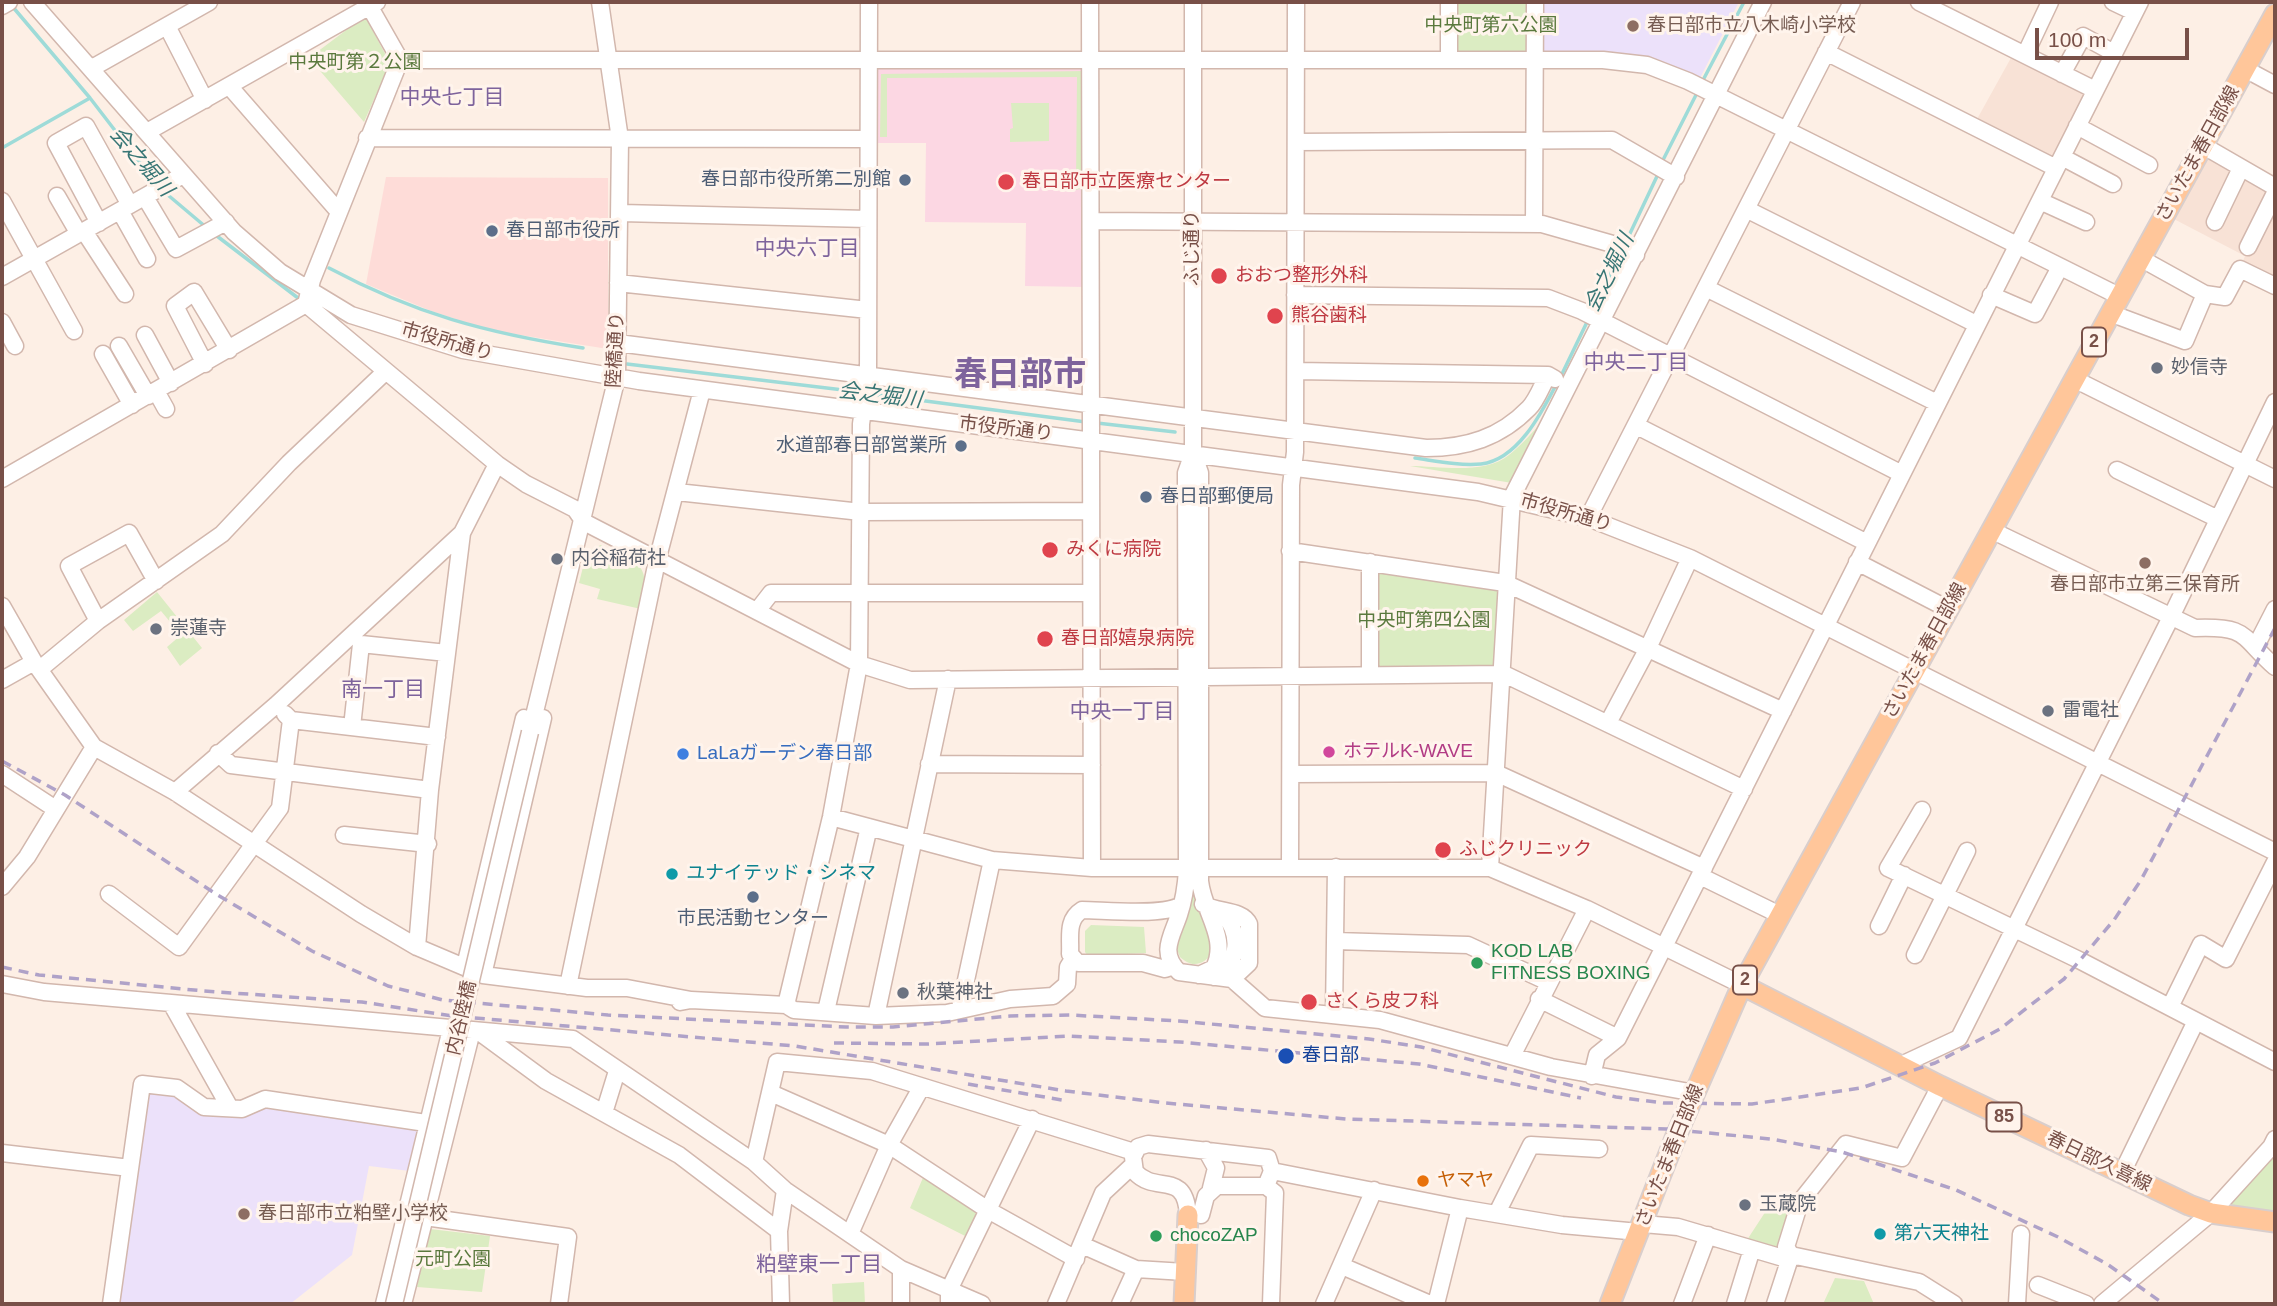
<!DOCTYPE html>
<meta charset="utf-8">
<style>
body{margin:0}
#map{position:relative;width:2277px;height:1306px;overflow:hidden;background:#fdefe5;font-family:Helvetica,sans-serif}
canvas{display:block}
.frame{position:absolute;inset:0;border:4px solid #785048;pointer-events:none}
.scale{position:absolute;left:2035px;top:28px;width:154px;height:32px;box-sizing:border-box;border:4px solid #785048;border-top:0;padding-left:9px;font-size:21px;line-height:24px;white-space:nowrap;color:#785048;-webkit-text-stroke:5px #fff4ec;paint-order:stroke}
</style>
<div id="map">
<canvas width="2277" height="1306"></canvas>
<div class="frame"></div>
<div class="scale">100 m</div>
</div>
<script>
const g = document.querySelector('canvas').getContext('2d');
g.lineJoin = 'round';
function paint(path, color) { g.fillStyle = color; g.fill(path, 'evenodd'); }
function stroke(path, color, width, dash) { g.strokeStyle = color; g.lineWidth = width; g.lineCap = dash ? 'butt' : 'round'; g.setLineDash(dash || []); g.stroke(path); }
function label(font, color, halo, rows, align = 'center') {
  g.font = font + ' Helvetica,"Noto Sans JP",sans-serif'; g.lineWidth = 6; g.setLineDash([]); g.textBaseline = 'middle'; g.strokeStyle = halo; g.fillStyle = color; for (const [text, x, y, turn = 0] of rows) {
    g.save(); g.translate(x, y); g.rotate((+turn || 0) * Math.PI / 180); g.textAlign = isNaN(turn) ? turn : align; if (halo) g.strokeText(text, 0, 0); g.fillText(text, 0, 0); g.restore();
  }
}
const residential = new Path2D(`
 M2012 56 2088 94 2053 162 1976 121Z
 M2209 154 2275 191V282L2241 266 2245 256 2170 217Z`);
const commercial = new Path2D(`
 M386 177 608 178V349L489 330 431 311 366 284Z`);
const education = new Path2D(`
 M1540 2H1739L1700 78 1648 58 1543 54 1540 51Z
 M146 1080 208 1104 430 1120 418 1172 369 1166 352 1255 290 1304H117Z`);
const medical = new Path2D(`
 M875 65 1087 66 1085 287 1025 286 1026 223 925 222 926 143H874Z`);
const green = new Path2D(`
 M1455 2H1528L1527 51 1454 53Z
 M365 16 390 63 364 122 309 58Z
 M1085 71V188L1070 191 1066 187 1076 185 1077 77 887 78V137H880L881 74Z
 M1011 103H1049V141L1010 142V129L1013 128Z
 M1544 420 1512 483 1410 466C1439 466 1485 475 1509 455 1522 445 1533 431 1544 420Z
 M601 545C641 566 651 561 641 609L597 599 600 589 579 583 587 551Z
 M1372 565 1498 586 1499 670 1373 668Z
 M157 592 202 648 180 666 167 647 181 635 161 611 133 631 124 620Z
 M1193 889C1197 908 1227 955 1200 963 1192 966 1186 962 1180 957L1175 944 1187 920Z
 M1091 925 1144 927 1146 953 1088 956 1085 952V931Z
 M2273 1157 2275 1212 2232 1209 2230 1205Z
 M925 1173 986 1210 971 1239 910 1208Z
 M1777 1194 1795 1204 1778 1250 1745 1243Z
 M430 1229 490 1236 482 1292 417 1287Z
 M1835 1278 1864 1281 1874 1304H1823Z
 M864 1282 865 1304H833L832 1284Z`);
const stream = new Path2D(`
 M12 6 90 98 157 185
 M1701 84 1744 2
 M2 148 90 98
 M1662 162 1698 91
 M162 190 207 228
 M213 233 298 298
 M1625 244 1659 172
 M329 268C415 314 487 333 583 348
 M1592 310 1622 251
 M627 364 860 392
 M1561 376 1588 320
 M872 394 1086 422
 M1097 423 1175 432
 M1415 458C1436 461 1459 466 1481 464 1518 460 1542 412 1557 383`);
const minor = new Path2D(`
 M32 2 234 232 280 272 351 315 463 350 639 381 1478 492 1588 518 1690 558 2275 852
 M367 2 400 60
 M1090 2 1092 868
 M1193 2V453L1186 473 1187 870C1186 886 1184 900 1179 915 1172 936 1159 953 1179 972L1232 979 1249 963V924C1242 909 1217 913 1203 904
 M1449 2V59
 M1919 2 2095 90
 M2113 2 2134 12
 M2 6 9 2
 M167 26 205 100
 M1826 52 2056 168
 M2025 55 2050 2
 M400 60H1603L1647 65 1688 81 2119 296
 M92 68 209 2
 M2245 69 2275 85
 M2062 74 2083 36 2114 53
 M230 87 339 212
 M2077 126 2149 165
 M147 132 377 2
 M367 138 868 139
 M1296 142 1612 140 1676 177
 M2202 145 2275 187
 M2062 157 2113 184
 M57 196 79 234
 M145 197 176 249 226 222
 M2 201 74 331
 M2040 201 2086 222
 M1748 210 1976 324
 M120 211 147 259
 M621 213 868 219
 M1091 221 1542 224 1616 245 1636 255
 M2215 222 2241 168
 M99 223 56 143 86 126 130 205
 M1534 224 1535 2
 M84 231 125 294
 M2248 247 2275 193
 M2140 258 2205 294 2225 297 2240 269 2275 286
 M2 277 183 175
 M618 283 868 310
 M1706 288 1937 403
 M1295 295 1548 298 1582 311 1902 474
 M1991 295 2035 314 2060 267
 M306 304 497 464 526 484 575 509 584 522 859 664 910 680 1504 674 1744 789
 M2110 313 2185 341 2205 294
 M2 322 15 346
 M145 335 171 383
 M618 343 1426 448C1466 448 1500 438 1529 408 1537 400 1542 385 1548 375
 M119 346 148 396
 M103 354 132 405
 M205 364 175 306 194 292 229 350
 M1296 371 1548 375 1555 379
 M2074 379 2275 479
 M156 391 166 409
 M1637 426 1867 543
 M1193 453 1200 473V881C1203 912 1229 938 1214 968L1199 975
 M2117 470 2218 519
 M2 479 306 304 312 280 400 60
 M677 492 861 512 1091 511
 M1588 518 1852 2
 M1991 530 2195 628C2249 626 2240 636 2275 667
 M1290 551 1505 583 1783 711
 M1370 562V674
 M1857 562 1948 609
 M2 606 34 662 94 747 175 792 361 914 417 947 483 975 587 988H627L691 1000
 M757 611 771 593H1091
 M98 621 69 566 129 533 156 581
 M2256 646 2275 609
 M40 669 98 621 222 534 289 463 385 372
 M2 680 34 662
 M285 714 291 720 437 737
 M1608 723 1648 648 1690 558
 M352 727 361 644 447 653
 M530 732 617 377 620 139 600 2
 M218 753 231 765 430 790
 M929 764 1092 765
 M2 774 54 808
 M1291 774 1496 773 1704 868
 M175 792 276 705 462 533
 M1922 810 1888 868 2079 960 2275 1062
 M831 817 992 860 1092 868H1490L1587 909 1742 985
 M344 835 428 844
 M1290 867 1291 485 1295 452 1296 2
 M1490 868 1512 497 1763 2
 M1700 876 1780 915
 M2 887 27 857 94 747
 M109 894 179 947 280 808 291 720
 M1879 926 1904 875
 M1336 941 1468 945 1548 982
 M417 947 430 790 462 533 497 464
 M1915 955 1967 851
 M465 966 524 718
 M1174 966 1165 969 1143 963H1078L1070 954C1071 937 1066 920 1082 910 1104 910 1167 917 1182 904
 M483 975 543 718
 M1214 977C1241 961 1241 935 1223 912
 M1232 979 1265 1008 1380 1020 1551 1067 1695 1093
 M2 984 44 992 171 1003 230 1108
 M568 986 657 561 702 390
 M1539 999 1618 1038
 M680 1002 691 1000 786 1005 794 1010 876 1016 947 1013 1010 999 1053 996 1067 984 1068 967 1073 959
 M171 1003 573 1039 754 1162 785 1190 901 1269 982 1304
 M786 1005 831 817 859 664 861 424 868 375 869 2
 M2170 1007 2201 944 2226 959 2275 862
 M960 1008 992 860
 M826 1011 869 827
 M1334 1014 1336 867
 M876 1016 948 679
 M482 1034 546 1081 679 1155 779 1231
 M1512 1056 1587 909
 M1901 1065 1959 1038 2171 617 2275 402
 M1592 1076 1597 1055 1618 1038 2140 2
 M1940 1086 1902 1158 1846 1144 1800 1202 1786 1247 1791 1255 1919 1282 1954 1304
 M771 1093 889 1145 988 1210 1076 1259
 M604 1113 617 1071
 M1206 1150 1216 1168 1211 1188
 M2 1153 130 1168
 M754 1162 777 1062 872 1071 1134 1152
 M1272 1171 1460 1208 1562 1225 1639 1232
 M2122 1173 2196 1021
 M1266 1186 1275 1193 1271 1304
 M1497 1213 1531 1145 1599 1149
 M1188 1215C1185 1169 1156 1195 1135 1172L1133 1157 1138 1147 1148 1144 1268 1158 1272 1171 1266 1186H1217L1206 1196 1201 1215
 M425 1217 568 1237 559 1304
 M1643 1224 1678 1227 1790 1260
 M850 1234 889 1145 921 1088
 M1082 1245 1136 1269 1185 1272
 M1342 1266 1430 1304
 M901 1269V1304
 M2038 1285 2086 1304
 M111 1304 142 1084 177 1088 204 1107 242 1109 265 1099 426 1123
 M384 1304 451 1029
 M403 1304 472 1031
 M781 1304 779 1231 785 1190
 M949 1304V1290L1032 1119
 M1056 1304 1103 1193 1133 1165
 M1120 1304 1136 1269
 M1324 1304 1374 1190
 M1436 1304 1460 1208
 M1682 1304 1708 1235
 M1735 1304 1752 1249
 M1775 1304 1791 1255
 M2017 1304 2021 1234
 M2102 1304 2211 1213 2271 1147 2275 1139`);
const major = new Path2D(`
 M1742 985 1940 1086 2189 1205 2211 1213 2275 1222
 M1184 1304 1188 1215
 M1610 1304 1676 1136 1742 985 2275 14`);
const rail = new Path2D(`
 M2 761 65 795 216 894 312 951 388 986 443 1000 608 1015 846 1027H893L1010 1016 1070 1015 1179 1021 1369 1039 1421 1047 1616 1097 1664 1103 1752 1104 1861 1088 1935 1063 2000 1029 2064 979 2114 920 2141 880 2275 628
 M2 967 39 975 204 991 362 1002 452 1016 795 1046 1066 1091 1165 1103 1346 1119 1667 1129 1771 1139 1842 1152 1956 1190 2058 1237 2107 1264 2164 1304
 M834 1043 928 1044 1069 1036 1180 1042 1419 1064 1581 1098
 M968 1084 1062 1100`);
const minorBridge = new Path2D(`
 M394 1304 530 732`);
const markers = [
 [1633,26,7,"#8d6e63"],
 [905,180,7,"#5c6f8a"],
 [1006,182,9,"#e0444e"],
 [492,231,7,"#5c6f8a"],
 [1219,276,9,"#e0444e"],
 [1275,316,9,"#e0444e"],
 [2157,368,7,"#6b7280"],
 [961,446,7,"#5c6f8a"],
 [1146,497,7,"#5c6f8a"],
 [1050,550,9,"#e0444e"],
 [557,559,7,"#6b7280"],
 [2145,563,7,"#8d6e63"],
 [156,629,7,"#6b7280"],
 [1045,639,9,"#e0444e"],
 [2048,711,7,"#6b7280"],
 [1329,752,7,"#d1479c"],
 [683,754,7,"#3f7fe0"],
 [1443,850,9,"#e0444e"],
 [672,874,7,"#0f9aa8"],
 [753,897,7,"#5c6f8a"],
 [1477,963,7,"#2e9e5b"],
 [903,993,7,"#6b7280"],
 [1309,1002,9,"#e0444e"],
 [1286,1056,9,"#1a4fb4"],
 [1423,1181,7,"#e8710a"],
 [1745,1205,7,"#6b7280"],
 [244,1214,7,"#8d6e63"],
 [1880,1234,7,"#0f9aa8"],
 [1156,1236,7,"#2e9e5b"]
];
const shields = [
 [2094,342,24],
 [1745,980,24],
 [2004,1117,35]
];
const shieldNames = [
 ["2",2094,342],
 ["2",1745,980],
 ["85",2004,1117]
];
const parkNames = [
 ["中央町第六公園",1491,26],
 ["中央町第２公園",355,63],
 ["中央町第四公園",1424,621],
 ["元町公園",453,1260]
];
const educationNames = [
 ["春日部市立八木崎小学校",1647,26],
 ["春日部市立第三保育所",2145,585,"center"],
 ["春日部市立粕壁小学校",258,1214]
];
const streetNames = [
 ["さいたま春日部線",2198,154,-61],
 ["ふじ通り",1193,248,-90],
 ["市役所通り",447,342,16],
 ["陸橋通り",616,350,-87],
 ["市役所通り",1006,429,7],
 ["市役所通り",1566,513,16],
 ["さいたま春日部線",1925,651,-61],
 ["内谷陸橋",462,1018,-77],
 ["さいたま春日部線",1670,1156,-68],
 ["春日部久喜線",2099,1162,26]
];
const serviceNames = [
 ["春日部市役所第二別館",891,180],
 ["春日部市役所",506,231,"left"],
 ["水道部春日部営業所",947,446],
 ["春日部郵便局",1160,497,"left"],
 ["市民活動センター",753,919,"center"]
];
const healthNames = [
 ["春日部市立医療センター",1022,182],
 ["おおつ整形外科",1235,276],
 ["熊谷歯科",1291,316],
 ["みくに病院",1066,550],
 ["春日部嬉泉病院",1061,639],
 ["ふじクリニック",1459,850],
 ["さくら皮フ科",1325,1002]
];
const worshipNames = [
 ["妙信寺",2171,368],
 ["内谷稲荷社",571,559],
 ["崇蓮寺",170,629],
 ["雷電社",2062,711],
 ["秋葉神社",917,993],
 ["玉蔵院",1759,1205]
];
const hotelNames = [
 ["ホテルK-WAVE",1343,752]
];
const shopNames = [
 ["LaLaガーデン春日部",697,754]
];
const cultureNames = [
 ["ユナイテッド・シネマ",686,874],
 ["第六天神社",1894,1234]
];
const leisureNames = [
 ["KOD LAB",1491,952],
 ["FITNESS BOXING",1491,974],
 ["chocoZAP",1170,1236]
];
const transitNames = [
 ["春日部",1302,1056]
];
const foodNames = [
 ["ヤマヤ",1437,1181]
];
const neighbourhoodNames = [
 ["中央七丁目",452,98],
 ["中央六丁目",807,249],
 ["中央二丁目",1636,363],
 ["南一丁目",383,690],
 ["中央一丁目",1122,712],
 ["粕壁東一丁目",819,1265]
];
const waterNames = [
 ["会之堀川",141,162,49],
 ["会之堀川",1610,273,-64],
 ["会之堀川",880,396,7]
];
const townNames = [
 ["春日部市",1020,376]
];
paint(residential, '#f8e2d6');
paint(commercial, '#fedcd8');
paint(education, '#ece1fa');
paint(medical, '#fcd7e3');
paint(green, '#dbecc2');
stroke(stream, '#9edbd8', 3.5);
stroke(minor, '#d2b7ad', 19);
stroke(major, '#d9cecc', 23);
stroke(minor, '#fff', 16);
stroke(major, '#ffc69a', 19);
stroke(rail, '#afa2c8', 3.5, [10, 7]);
stroke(minorBridge, '#d2b7ad', 19, []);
stroke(minorBridge, '#fff', 16);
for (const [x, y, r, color] of markers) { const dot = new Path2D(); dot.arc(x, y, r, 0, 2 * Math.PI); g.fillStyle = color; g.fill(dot); stroke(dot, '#fff4ec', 2.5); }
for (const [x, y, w] of shields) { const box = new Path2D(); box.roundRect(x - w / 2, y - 14.5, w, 29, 5); g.fillStyle = '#fff4ec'; g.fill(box); stroke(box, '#785048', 2); }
label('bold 18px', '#785048', null, shieldNames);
label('19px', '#5a793d', '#fff4ec', parkNames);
label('19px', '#785e54', '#fff4ec', educationNames, 'left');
label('19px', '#785048', '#fff4ec', streetNames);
label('19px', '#4e5e75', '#fff4ec', serviceNames, 'right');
label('19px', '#be3a42', '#fff4ec', healthNames, 'left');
label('19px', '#5b616d', '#fff4ec', worshipNames, 'left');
label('19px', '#b23c85', '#fff4ec', hotelNames, 'left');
label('19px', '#366cbe', '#fff4ec', shopNames, 'left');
label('19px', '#0d838f', '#fff4ec', cultureNames, 'left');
label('19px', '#27864d', '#fff4ec', leisureNames, 'left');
label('19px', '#164399', '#fff4ec', transitNames, 'left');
label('19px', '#c56008', '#fff4ec', foodNames, 'left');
label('21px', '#7e639c', '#fff4ec', neighbourhoodNames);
label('italic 21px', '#387675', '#fff4ec', waterNames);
label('bold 33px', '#7e639c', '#fff4ec', townNames);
</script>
